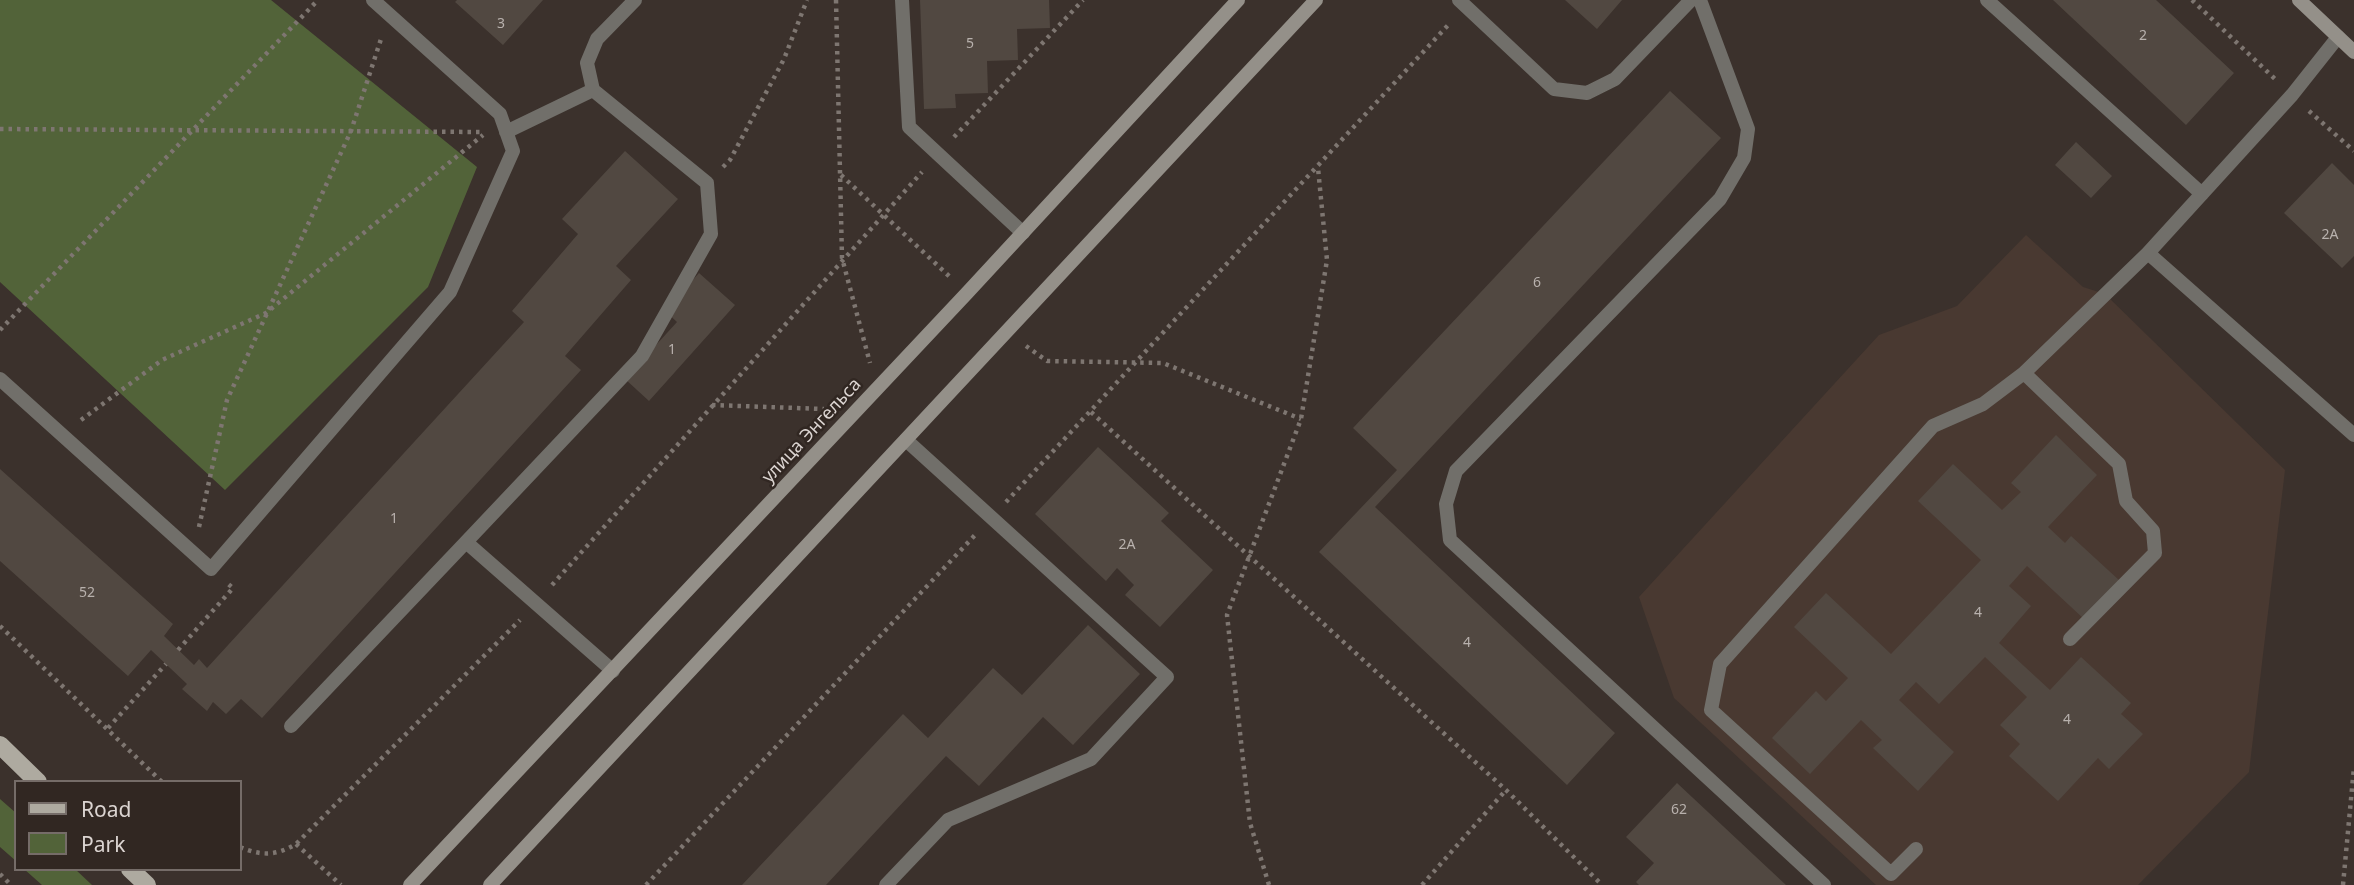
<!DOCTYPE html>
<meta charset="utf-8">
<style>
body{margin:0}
#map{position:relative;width:2354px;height:885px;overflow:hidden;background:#3b312c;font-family:"Noto Sans",sans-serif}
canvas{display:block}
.legend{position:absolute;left:14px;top:780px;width:228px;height:91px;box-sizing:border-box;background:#312722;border:2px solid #756c68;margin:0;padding:9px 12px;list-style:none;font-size:21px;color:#dbd4d1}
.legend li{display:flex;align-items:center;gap:14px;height:35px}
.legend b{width:35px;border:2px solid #756c68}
</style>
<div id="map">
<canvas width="2354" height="885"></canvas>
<ul class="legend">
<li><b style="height:9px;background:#aeaaa0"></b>Road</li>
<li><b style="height:19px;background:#526339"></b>Park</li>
</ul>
</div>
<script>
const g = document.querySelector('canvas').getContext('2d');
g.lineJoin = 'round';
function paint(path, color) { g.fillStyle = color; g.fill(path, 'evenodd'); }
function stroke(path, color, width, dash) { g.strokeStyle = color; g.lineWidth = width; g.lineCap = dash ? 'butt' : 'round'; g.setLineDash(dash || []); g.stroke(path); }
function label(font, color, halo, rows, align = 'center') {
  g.font = font + ' "Noto Sans",sans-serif'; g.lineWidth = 5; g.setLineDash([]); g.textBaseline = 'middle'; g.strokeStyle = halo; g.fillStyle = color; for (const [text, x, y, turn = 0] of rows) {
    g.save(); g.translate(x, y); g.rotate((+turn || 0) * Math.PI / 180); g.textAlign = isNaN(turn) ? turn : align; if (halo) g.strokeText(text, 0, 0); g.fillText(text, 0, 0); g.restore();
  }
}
const built = new Path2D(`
 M2026 235 2083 287 2105 294 2285 470 2249 772 2138 885H1876L1674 698 1639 597 1879 335 1957 306Z`);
const green = new Path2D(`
 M0 0H271L477 167 428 287 225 490 0 282Z
 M0 799 16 813V861L0 847Z
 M24 869H75L92 885H42Z`);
const building = new Path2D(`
 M457 0H543L503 45 455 2Z
 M920 0H1049L1050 28 1017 29 1018 60 987 61 988 93 955 94 956 108 924 109Z
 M1565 0H1622L1597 29Z
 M2053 0H2156L2234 73 2186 125Z
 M1670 91 1721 138 1375 507 1615 733 1567 785 1319 552 1397 470 1353 428Z
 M2076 142 2112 176 2091 198 2055 165Z
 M625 151 678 199 616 266 631 280 565 356 581 370 262 718 241 699 226 714 213 702 207 711 182 689 187 684 151 650 128 676 0 561V469L173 624 164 636 194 665 199 659 207 668 524 322 512 311 578 234 562 219Z
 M2332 163 2354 185V256L2342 268 2284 213Z
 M699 273 735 305 649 401 625 379 677 322 665 311Z
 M2056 435 2097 475 2048 527 2065 543 2071 536 2120 581 2084 619 2027 566 2009 586 2031 606 1999 643 2050 690 2081 657 2131 703 2121 714 2143 734 2109 769 2098 758 2058 801 2009 756 2020 744 2000 725 2027 697 1985 657 1939 704 1916 682 1899 700 1954 752 1918 791 1873 748 1882 740 1861 720 1810 774 1772 738 1816 691 1826 701 1848 678 1794 627 1826 593 1891 654 1981 560 1918 501 1953 464 2002 510 2021 492 2011 483Z
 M1098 447 1169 513 1161 521 1213 570 1160 627 1125 595 1134 585 1117 568 1106 581 1035 514Z
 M1088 625 1140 674 1073 745 1043 717 979 786 946 756 826 885H742L903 714 928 738 993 668 1022 695Z
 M1677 783 1786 885H1639L1636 882 1654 863 1626 837Z`);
const path = new Path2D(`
 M836 0 842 258 870 363
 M2192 0 2275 79
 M2309 111 2354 151
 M0 129 481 132
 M954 137 1083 0
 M723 167 730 160 784 59 807 0
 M841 175 950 277
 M0 330 318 0
 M1026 346 1047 361 1163 363 1301 419
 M712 405 824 409
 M1091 412 1506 790 1602 885
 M81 420 162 360 266 313 483 135
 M1006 502 1450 23
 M199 527 227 400 351 131 381 39
 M552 585 922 172
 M0 626 162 782
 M178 650 233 588 227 583
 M108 728 166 664
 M296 844 341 885
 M240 847C261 856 276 856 296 844L520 620
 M0 874 11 885
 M646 885 976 534
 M1269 885 1250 823 1227 615 1301 419 1327 260 1318 168
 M1422 885 1506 790
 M2343 885 2354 767`);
const lane = new Path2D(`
 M902 0 909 127 1023 233
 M1459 0 1554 89 1587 93 1615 79 1691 0
 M1700 0 1748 129 1744 158 1720 199 1456 471 1446 504 1450 540 1824 885
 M1987 0 2202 194
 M506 132 593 90
 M2148 253 2354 435
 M2024 373 2119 464 2126 501 2153 531 2155 553 2070 639
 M0 379 211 569 450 292 513 151 500 114 373 0
 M613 671 466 542 642 356 711 234 707 183 593 90 587 63 597 39 635 0
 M291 726 466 542
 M1916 849 1891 874 1711 710 1720 664 1933 426 1983 404 2024 373 2148 253 2292 95 2338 37
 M886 885 948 820 1091 759 1167 677 906 440`);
const secondary = new Path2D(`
 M2299 0 2354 52
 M410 885 967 293 1238 0
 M490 885 1316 0`);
const primary = new Path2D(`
 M0 745 38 782
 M130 869 147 885`);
const numberNames = [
 ["3",501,24],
 ["2",2143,36],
 ["5",970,44],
 ["2А",2330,235],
 ["6",1537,283],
 ["1",672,350],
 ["1",394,519],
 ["2А",1127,545],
 ["52",87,593],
 ["4",1978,613],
 ["4",1467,643],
 ["4",2067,720],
 ["62",1679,810]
];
const streetNames = [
 ["улица Энгельса",812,431,-47]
];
paint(built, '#493931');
paint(green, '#526339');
paint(building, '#514841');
stroke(path, '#7e7671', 4.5, [3.5, 5]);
stroke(lane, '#716f6a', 14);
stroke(secondary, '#949089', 14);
stroke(primary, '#aeaaa0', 18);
label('14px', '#b8b1ad', null, numberNames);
label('18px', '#dbd4d1', '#312722', streetNames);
</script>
